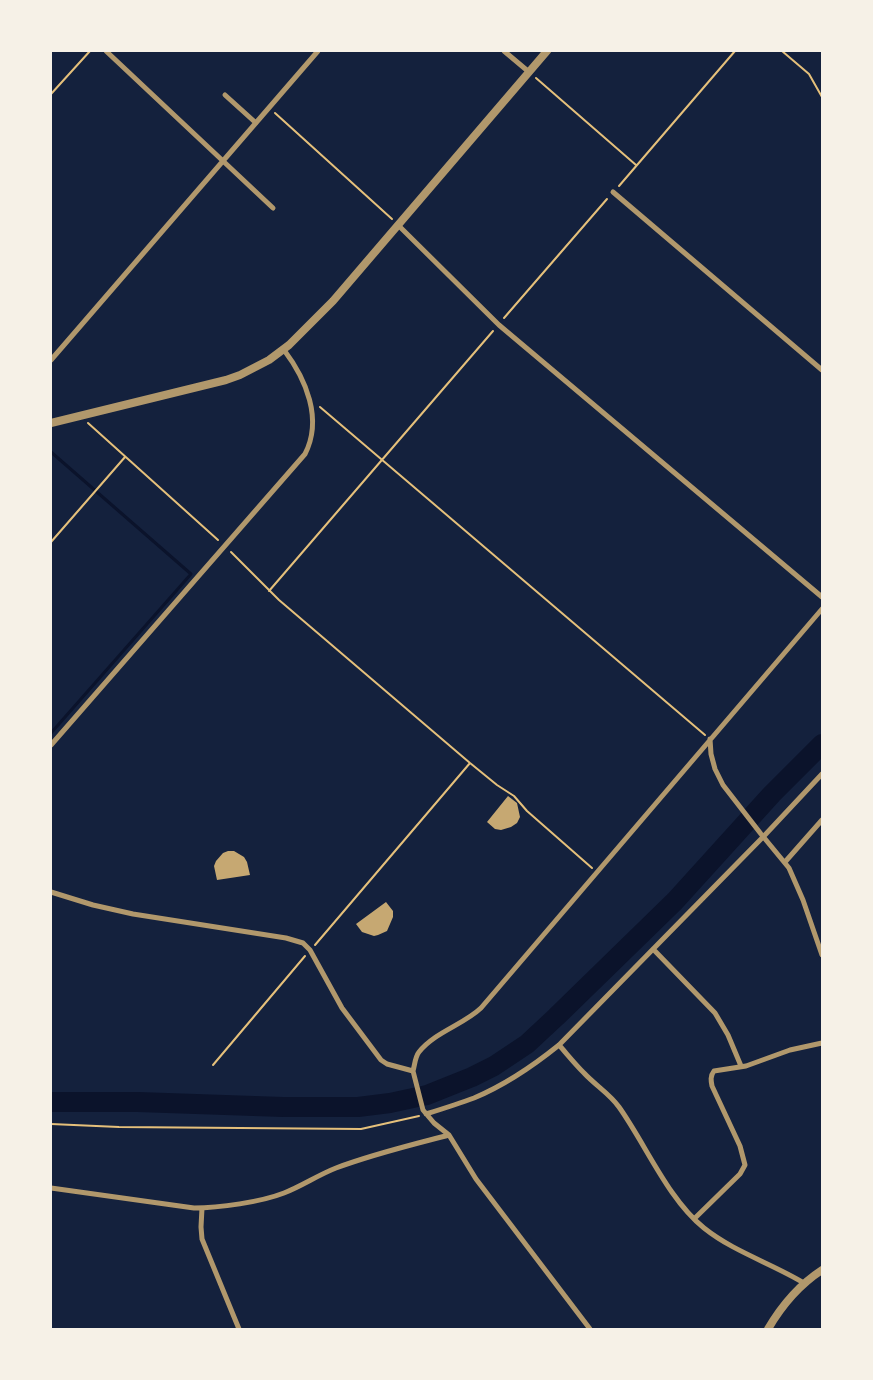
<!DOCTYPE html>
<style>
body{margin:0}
#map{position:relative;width:873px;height:1380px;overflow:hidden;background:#14213d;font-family:"Golos Text",sans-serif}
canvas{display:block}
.frame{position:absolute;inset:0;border:52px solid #f6f1e7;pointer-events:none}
</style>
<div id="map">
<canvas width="873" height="1380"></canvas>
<div class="frame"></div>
</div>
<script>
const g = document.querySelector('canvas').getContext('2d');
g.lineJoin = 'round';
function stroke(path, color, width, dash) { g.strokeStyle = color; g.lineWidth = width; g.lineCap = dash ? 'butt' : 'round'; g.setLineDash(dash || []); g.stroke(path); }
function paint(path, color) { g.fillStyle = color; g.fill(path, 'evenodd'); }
const stream = new Path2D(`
 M51 452 191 574 51 733`);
const river = new Path2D(`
 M51 1102H138L283 1107H358L390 1103 427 1095 472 1077 494 1066 527 1044 556 1017 675 901 772 794 822 744`);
const building = new Path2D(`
 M508 796 517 803 520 817 517 823 511 827 501 830 495 829 487 822Z
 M228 851H234L244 857 247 862 250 875 217 880 214 866 216 861 223 853Z
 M386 902 393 911V917L387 931 378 935 374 936 362 932 356 924Z`);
const path = new Path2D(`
 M782 51 809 74 822 97
 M536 78 636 165
 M51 94 90 51
 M275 113 392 219
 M619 186 735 51
 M504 318 607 199
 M320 407 705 735
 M88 423 218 540
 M51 542 125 457
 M231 552 279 600 470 763 497 785 514 796 527 811 592 868
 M269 591 493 331
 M315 945 470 763
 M213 1065 305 956
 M51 1124 119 1127 361 1129 419 1116`);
const minor = new Path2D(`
 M106 51 273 208
 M504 51 529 72
 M225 95 256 123
 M613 192 822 370
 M398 225 499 325 822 597
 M51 360 318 51
 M710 739 711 754 715 769 723 785 761 834 789 868 803 900 822 955
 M51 745 305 454C323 419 306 379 284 350
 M785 862 822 820
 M51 892 93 905 133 914 286 938 303 943 310 950 342 1008 381 1060 387 1064 413 1071 423 1110 434 1123 449 1135 476 1179 590 1329
 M653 949 715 1013 728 1035 741 1066
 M559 1045C567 1054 575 1064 584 1073 595 1085 610 1094 619 1107 646 1145 668 1199 704 1228 734 1252 771 1263 804 1283
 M413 1071C415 1064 415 1057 419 1052 435 1032 463 1025 481 1008L822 609
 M426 1114C442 1109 458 1104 474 1098 505 1085 533 1066 559 1045L764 836 822 774
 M51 1188 194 1208C219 1208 261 1202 284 1193 302 1186 318 1175 336 1168 373 1154 411 1145 449 1135
 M202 1208 201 1227 202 1239 239 1329
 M694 1219 740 1174 745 1165 740 1146 712 1086C711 1081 710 1076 714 1071L746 1066 790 1050 822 1043`);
const tertiary = new Path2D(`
 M51 423 226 380 240 375 269 360 289 345 333 301 547 51
 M768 1329C782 1305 799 1285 822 1270`);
stroke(stream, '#0b132b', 3);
stroke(river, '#0b132b', 20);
paint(building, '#c6a872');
stroke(path, '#e5c07b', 2);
stroke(minor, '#b1986c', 5);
stroke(tertiary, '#b1986c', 8);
</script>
